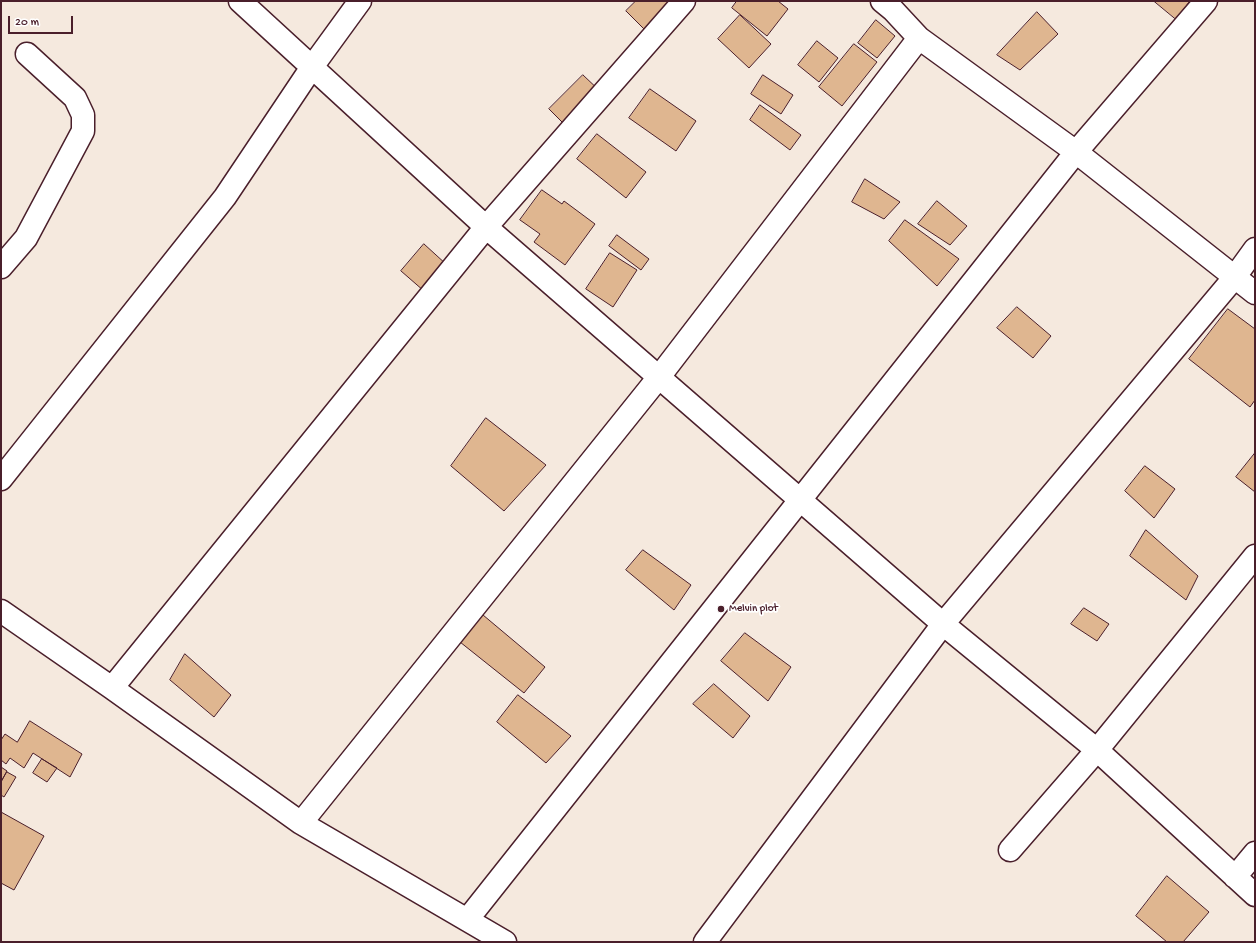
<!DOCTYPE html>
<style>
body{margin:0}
#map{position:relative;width:1256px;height:943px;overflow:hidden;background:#f5e9de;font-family:"Gochi Hand",sans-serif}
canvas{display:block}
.frame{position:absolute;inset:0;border:2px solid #4a1f2b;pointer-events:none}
.scale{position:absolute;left:8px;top:16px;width:65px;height:18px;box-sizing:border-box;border:2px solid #4a1f2b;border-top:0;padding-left:5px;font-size:12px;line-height:14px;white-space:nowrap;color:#4a1f2b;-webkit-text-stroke:3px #fff;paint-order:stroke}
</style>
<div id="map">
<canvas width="1256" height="943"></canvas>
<div class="frame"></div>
<div class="scale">20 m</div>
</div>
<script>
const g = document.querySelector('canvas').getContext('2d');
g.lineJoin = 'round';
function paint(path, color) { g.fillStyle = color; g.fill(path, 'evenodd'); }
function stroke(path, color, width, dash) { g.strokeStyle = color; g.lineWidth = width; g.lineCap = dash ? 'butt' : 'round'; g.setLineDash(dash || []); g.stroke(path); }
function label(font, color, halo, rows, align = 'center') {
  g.font = font + ' "Gochi Hand",sans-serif'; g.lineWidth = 3.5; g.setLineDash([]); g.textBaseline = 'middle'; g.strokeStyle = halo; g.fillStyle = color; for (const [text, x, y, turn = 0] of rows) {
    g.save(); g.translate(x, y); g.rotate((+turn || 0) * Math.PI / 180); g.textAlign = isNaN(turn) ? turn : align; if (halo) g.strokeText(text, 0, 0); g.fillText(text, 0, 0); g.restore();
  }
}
const building = new Path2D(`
 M636 1H670L648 33 626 11Z
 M737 1H778L788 9 767 36 732 8Z
 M1154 1H1190L1176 19Z
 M1037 12 1058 34 1020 70 997 55Z
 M740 15 771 44 749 68 718 39Z
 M876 20 895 36 877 58 858 43Z
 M817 41 838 58 819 82 798 65Z
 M854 44 877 62 842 106 819 87Z
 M583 75 602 93 568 128 549 109Z
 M763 75 793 95 781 114 751 94Z
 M650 89 696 121 676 151 629 118Z
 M760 105 801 135 790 150 750 120Z
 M597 134 646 172 626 198 577 159Z
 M865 179 900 202 884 219 852 202Z
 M542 190 562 204 564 201 595 224 565 265 534 242 540 234 520 220Z
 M937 201 967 226 950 245 918 224Z
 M905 220 959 259 937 286 889 241Z
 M617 235 649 259 641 270 609 246Z
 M424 244 447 265 424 291 401 271Z
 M610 253 637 270 613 307 586 289Z
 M1017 307 1051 336 1033 358 997 328Z
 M1228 309 1255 329V400L1250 407 1189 359Z
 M486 418 546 465 504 511 451 466Z
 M1255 453V492L1236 477Z
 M1145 466 1175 489 1154 518 1125 491Z
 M1146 530 1198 576 1186 600 1130 556Z
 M643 550 691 585 674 610 626 570Z
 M1084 608 1109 624 1097 641 1071 624Z
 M483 615 545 667 524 693 460 642Z
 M745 633 791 667 768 701 721 661Z
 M185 654 231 695 214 717 170 680Z
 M714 684 750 716 733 738 693 704Z
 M518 695 571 736 546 763 497 722Z
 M30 721 82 754 70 777 33 753 24 768 10 758 6 764 1 760V740L5 734 17 742Z
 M42 759 57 768 47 782 33 773Z
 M1 767 7 771 1 782Z
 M7 772 16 777 4 797 1 795V782Z
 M1 812 44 836 14 890 1 883Z
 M1167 876 1209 912 1183 942H1167L1136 916Z`);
const minor = new Path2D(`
 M240 1 486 227 943 624 1097 750 1255 895
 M882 1 893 10 919 38 1076 152 1255 293
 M1 267 26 238 83 131V115L75 98 27 54
 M1 479 225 197 312 67 360 1
 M1 611 112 688 301 823 505 942
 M112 688 486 227 684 1
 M301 823 659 377 919 38
 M1010 850 1097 750 1255 556
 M1235 877 1255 853
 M467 920 1076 152 1206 1
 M705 942 943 624 1234 278 1255 249`);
const markers = [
 [721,609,4,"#4a1f2b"]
];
const poiNames = [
 ["Melvin plot",729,609]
];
paint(building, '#dfb690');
stroke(building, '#4a1f2b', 1);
stroke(minor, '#4a1f2b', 25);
stroke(minor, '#fff', 22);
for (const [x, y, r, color] of markers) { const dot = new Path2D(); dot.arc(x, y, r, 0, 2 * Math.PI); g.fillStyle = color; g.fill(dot); stroke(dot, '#fff', 1.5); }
label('11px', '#4a1f2b', '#fff', poiNames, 'left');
</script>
